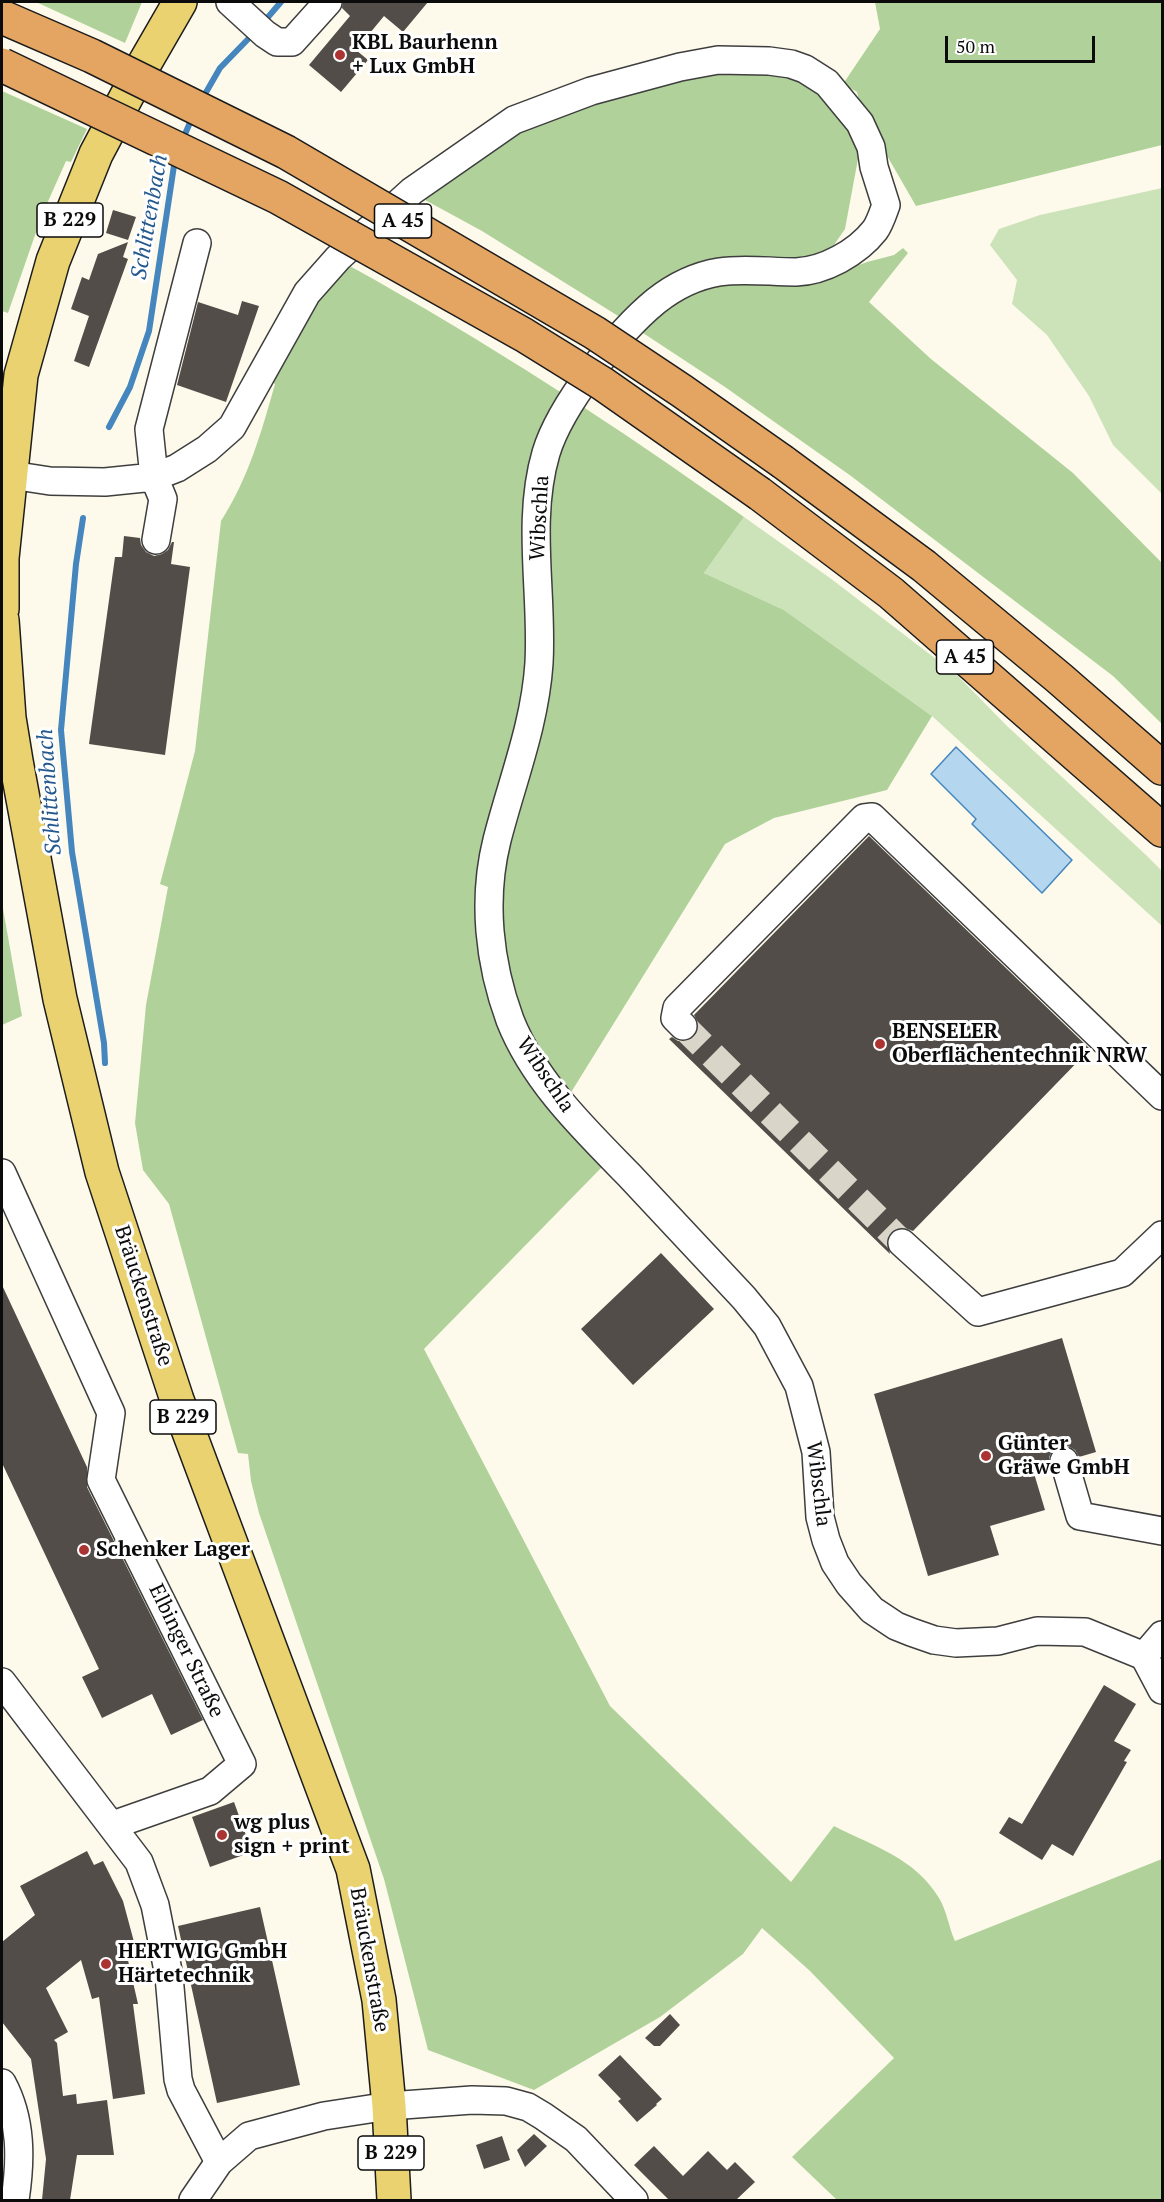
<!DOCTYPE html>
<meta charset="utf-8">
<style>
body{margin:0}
#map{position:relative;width:1164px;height:2202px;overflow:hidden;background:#fdfaeb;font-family:"PT Serif",serif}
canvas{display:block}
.frame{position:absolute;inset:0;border:3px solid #0b0b0b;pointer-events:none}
.scale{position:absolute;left:945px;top:36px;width:150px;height:27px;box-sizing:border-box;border:3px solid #0b0b0b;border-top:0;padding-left:8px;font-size:18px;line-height:21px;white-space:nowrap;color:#0b0b0b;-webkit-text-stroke:4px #fff;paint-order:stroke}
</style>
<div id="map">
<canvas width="1164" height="2202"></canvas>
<div class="frame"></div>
<div class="scale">50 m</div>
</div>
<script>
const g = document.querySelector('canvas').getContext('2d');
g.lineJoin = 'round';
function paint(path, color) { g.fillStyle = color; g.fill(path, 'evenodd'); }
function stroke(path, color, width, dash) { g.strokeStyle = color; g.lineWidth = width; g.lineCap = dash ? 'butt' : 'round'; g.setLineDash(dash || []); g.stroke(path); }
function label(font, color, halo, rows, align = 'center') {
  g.font = font + ' "PT Serif",serif'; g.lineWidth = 6; g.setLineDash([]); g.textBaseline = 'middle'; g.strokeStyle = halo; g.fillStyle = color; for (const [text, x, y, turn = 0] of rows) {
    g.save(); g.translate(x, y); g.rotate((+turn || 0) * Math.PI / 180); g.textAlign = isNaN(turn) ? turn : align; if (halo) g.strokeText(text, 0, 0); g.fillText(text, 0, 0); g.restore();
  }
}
const green = new Path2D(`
 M1162 188V494L1113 445 1089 396 1047 335 1012 304 1017 280 990 245 999 229 1040 215Z
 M744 517 830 578 957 675 1006 725 1146 855 1162 871V926L932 716 784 610 704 573Z`);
const forest = new Path2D(`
 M36 2H142L125 43Z
 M875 2H1162V145L916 206 886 154 868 113 860 105 857 92 843 84 880 29Z
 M708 71 795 76 830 103 860 148 845 229 834 245 814 258 778 261 623 319 482 231 425 200 514 136 540 121Z
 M2 91 87 129 71 162 66 161 42 215 8 313 2 311Z
 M903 248 908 253 869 302 931 359 1073 473 1162 563V724L1113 676 851 476 725 387 640 331 664 306 724 280 816 281 867 262 894 255Z
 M348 265C486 341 615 425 744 517L704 573 784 610 932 716 887 790 774 818 725 844 570 1094 602 1167 424 1349 610 1706 791 1882 834 1826C873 1846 915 1858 939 1898 947 1911 949 1928 955 1941L1162 1859V2200H837L792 2157 894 2058 810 1971 762 1928 743 1954 660 2017 534 2090 428 2050 384 1879 259 1513 251 1481 248 1454 238 1453 169 1204 143 1170 135 1123 146 1005 168 887 160 884 195 751 221 521C249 477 261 433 275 384L272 382 316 300Z
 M2 903 22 1016 2 1025Z`);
const water = new Path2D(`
 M956 747 1072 860 1042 893 972 824 976 819 931 774Z`);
const stream = new Path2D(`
 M262 24 281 2
 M201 101 220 68 253 34
 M182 141 192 118
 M109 427 130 387 149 331 175 159
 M83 518 76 564 61 730 72 852 104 1043 105 1063`);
const building = new Path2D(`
 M343 2H428L403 32 384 16 356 50 368 60 341 92 309 65 350 16 342 8Z
 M113 210 136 217 128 240 106 233Z
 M128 242 123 257 128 259 89 367 74 361 89 316 71 309 82 277 89 280 98 254Z
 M242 301 259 306 226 402 177 385 198 302 238 315Z
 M124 536 140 538 141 545 146 552 154 556 162 554 168 550 172 542H174L171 564 190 567 165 755 89 744 115 557H122Z
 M869 836 1090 1049 913 1231 905 1228H897L891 1232 887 1240 890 1254 669 1039 672 1037 678 1041H686L694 1037 698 1031V1023L694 1015Z
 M661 1253 714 1309 633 1385 581 1329Z
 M2 1285 87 1467V1487L203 1720 171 1735 152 1694 102 1718 82 1677 99 1669 2 1463Z
 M1062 1338 1096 1452 1079 1457 1075 1450 1068 1446H1060L1053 1450 1049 1457V1466L1033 1470 1045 1510 990 1526 999 1555 928 1576 874 1394Z
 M1104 1685 1136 1704 1114 1741 1131 1750 1124 1761 1127 1762 1073 1856 1052 1844 1042 1860 999 1833 1009 1817 1022 1824Z
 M234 1802 252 1852 210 1867 192 1817Z
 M87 1851 94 1865 103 1861 123 1901 137 1953 127 1956 138 2004H133L145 2094 113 2099 99 1997 92 1999 81 1960 46 1988 68 2032 54 2040 57 2043 63 2096 76 2094 77 2104 107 2100 114 2155H77L70 2200H42L46 2159 31 2059 2 2022V1942L35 1915 20 1886Z
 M260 1907 300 2085 217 2103 178 1926Z
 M670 2014 680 2025 660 2046H654L645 2038Z
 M620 2055 662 2099 656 2104 657 2105 637 2122 618 2101 621 2099 598 2075Z
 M534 2134 547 2146 525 2167 517 2150Z
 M502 2136 510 2160 484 2169 476 2145Z
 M654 2146 683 2176 708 2151 727 2170 735 2162 755 2182 736 2200H669L634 2165Z`);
const minorTunnel = new Path2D(`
 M683 1026 902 1243`);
const minor = new Path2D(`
 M230 2 265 34 277 42H292L328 2
 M11 475 50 481 105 482 154 477 177 468 207 449 232 427 307 293 338 258 412 191 514 120 591 91 680 67 718 60 769 61 791 64 805 69 827 83 860 123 871 147 874 167 886 205C883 213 880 223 875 230 857 253 824 271 796 272 770 272 744 268 719 272 695 276 675 286 656 301 618 332 560 406 546 453 526 521 543 594 539 663 535 725 512 781 497 840 482 900 489 963 510 1020 534 1081 584 1129 629 1175 667 1216 706 1257 744 1298L767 1326 799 1386 816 1452 820 1517 826 1540 835 1563 849 1584 872 1610 896 1626 911 1632 934 1640 956 1643 998 1641 1037 1631 1085 1632 1144 1656 1162 1690
 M156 540 163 499 154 477 149 429 197 243
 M683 1026 675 1018 677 1008 864 818 872 817 1162 1096
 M2 1173 111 1413 101 1480 242 1764 210 1791 113 1825
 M902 1243 978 1312 1122 1273 1162 1235
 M1064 1461 1080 1516 1162 1531
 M1144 1656 1162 1635
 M2 1682 139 1862 155 1905 169 1976 178 2079 181 2090 219 2162
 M2 2083C22 2120 21 2160 15 2200
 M193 2200 219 2162 249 2136 324 2116 389 2106 472 2100 506 2101 528 2107 543 2116 576 2139 634 2200`);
const major = new Path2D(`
 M2 609V558L21 375 53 261 96 154 139 73 180 2
 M2 620 9 718 16 761 60 999 102 1172 177 1400 353 1869 379 2000 389 2106 394 2200`);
const highway = new Path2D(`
 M783 462 924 566 1059 678 1162 768
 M760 494 891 593 1162 830`);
const highwayBridge = new Path2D(`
 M2 17 92 56 286 152 595 333 682 391 783 462
 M2 65 278 197 524 335 603 384 760 494`);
const markers = [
 [340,55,6,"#ab3433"],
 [880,1044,6,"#ab3433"],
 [986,1456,6,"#ab3433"],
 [84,1550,6,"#ab3433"],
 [222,1835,6,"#ab3433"],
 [106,1964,6,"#ab3433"]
];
const shields = [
 [70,220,66],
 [403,221,57],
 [965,657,57],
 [183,1417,66],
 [391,2153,66]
];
const shieldNames = [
 ["B 229",70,220],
 ["A 45",403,221],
 ["A 45",965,657],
 ["B 229",183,1417],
 ["B 229",391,2153]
];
const poiNames = [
 ["KBL Baurhenn",352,43],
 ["+ Lux GmbH",352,67],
 ["BENSELER",892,1032],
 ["Oberflächentechnik NRW",892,1056],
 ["Günter",998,1444],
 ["Gräwe GmbH",998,1468],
 ["Schenker Lager",96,1550],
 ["wg plus",234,1823],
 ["sign + print",234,1847],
 ["HERTWIG GmbH",118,1952],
 ["Härtetechnik",118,1976]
];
const streetNames = [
 ["Wibschla",540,518,-87],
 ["Wibschla",545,1075,56],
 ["Bräuckenstraße",143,1296,72],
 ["Wibschla",818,1484,83],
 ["Elbinger Straße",186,1651,64],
 ["Bräuckenstraße",369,1960,80]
];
const waterNames = [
 ["Schlittenbach",150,217,-80],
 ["Schlittenbach",50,792,-94]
];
paint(green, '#cce3b9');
paint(forest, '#b0d29a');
paint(water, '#b5d6ef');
stroke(water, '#4486bd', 1.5);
stroke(stream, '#4486bd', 6);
paint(building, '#524d49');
stroke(minorTunnel, '#d9d6c9', 27, [27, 14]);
stroke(minor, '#3e3e3e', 30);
stroke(major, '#1c1c1c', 36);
stroke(highway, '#1c1c1c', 36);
stroke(minor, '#fff', 27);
stroke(major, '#e9d26f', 33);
stroke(highway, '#e4a562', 33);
stroke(highwayBridge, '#1c1c1c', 36, []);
stroke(highwayBridge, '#e4a562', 33);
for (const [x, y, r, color] of markers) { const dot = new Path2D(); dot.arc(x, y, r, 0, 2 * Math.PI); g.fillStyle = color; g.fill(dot); stroke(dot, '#fff', 2); }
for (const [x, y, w] of shields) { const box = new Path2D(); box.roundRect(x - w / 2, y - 17, w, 34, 4.5); g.fillStyle = '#fff'; g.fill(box); stroke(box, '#0b0b0b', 1.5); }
label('bold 20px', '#0b0b0b', null, shieldNames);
label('bold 21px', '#0b0b0b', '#fff', poiNames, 'left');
label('21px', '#0b0b0b', '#fff', streetNames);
label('italic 22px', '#23598e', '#fff', waterNames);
</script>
